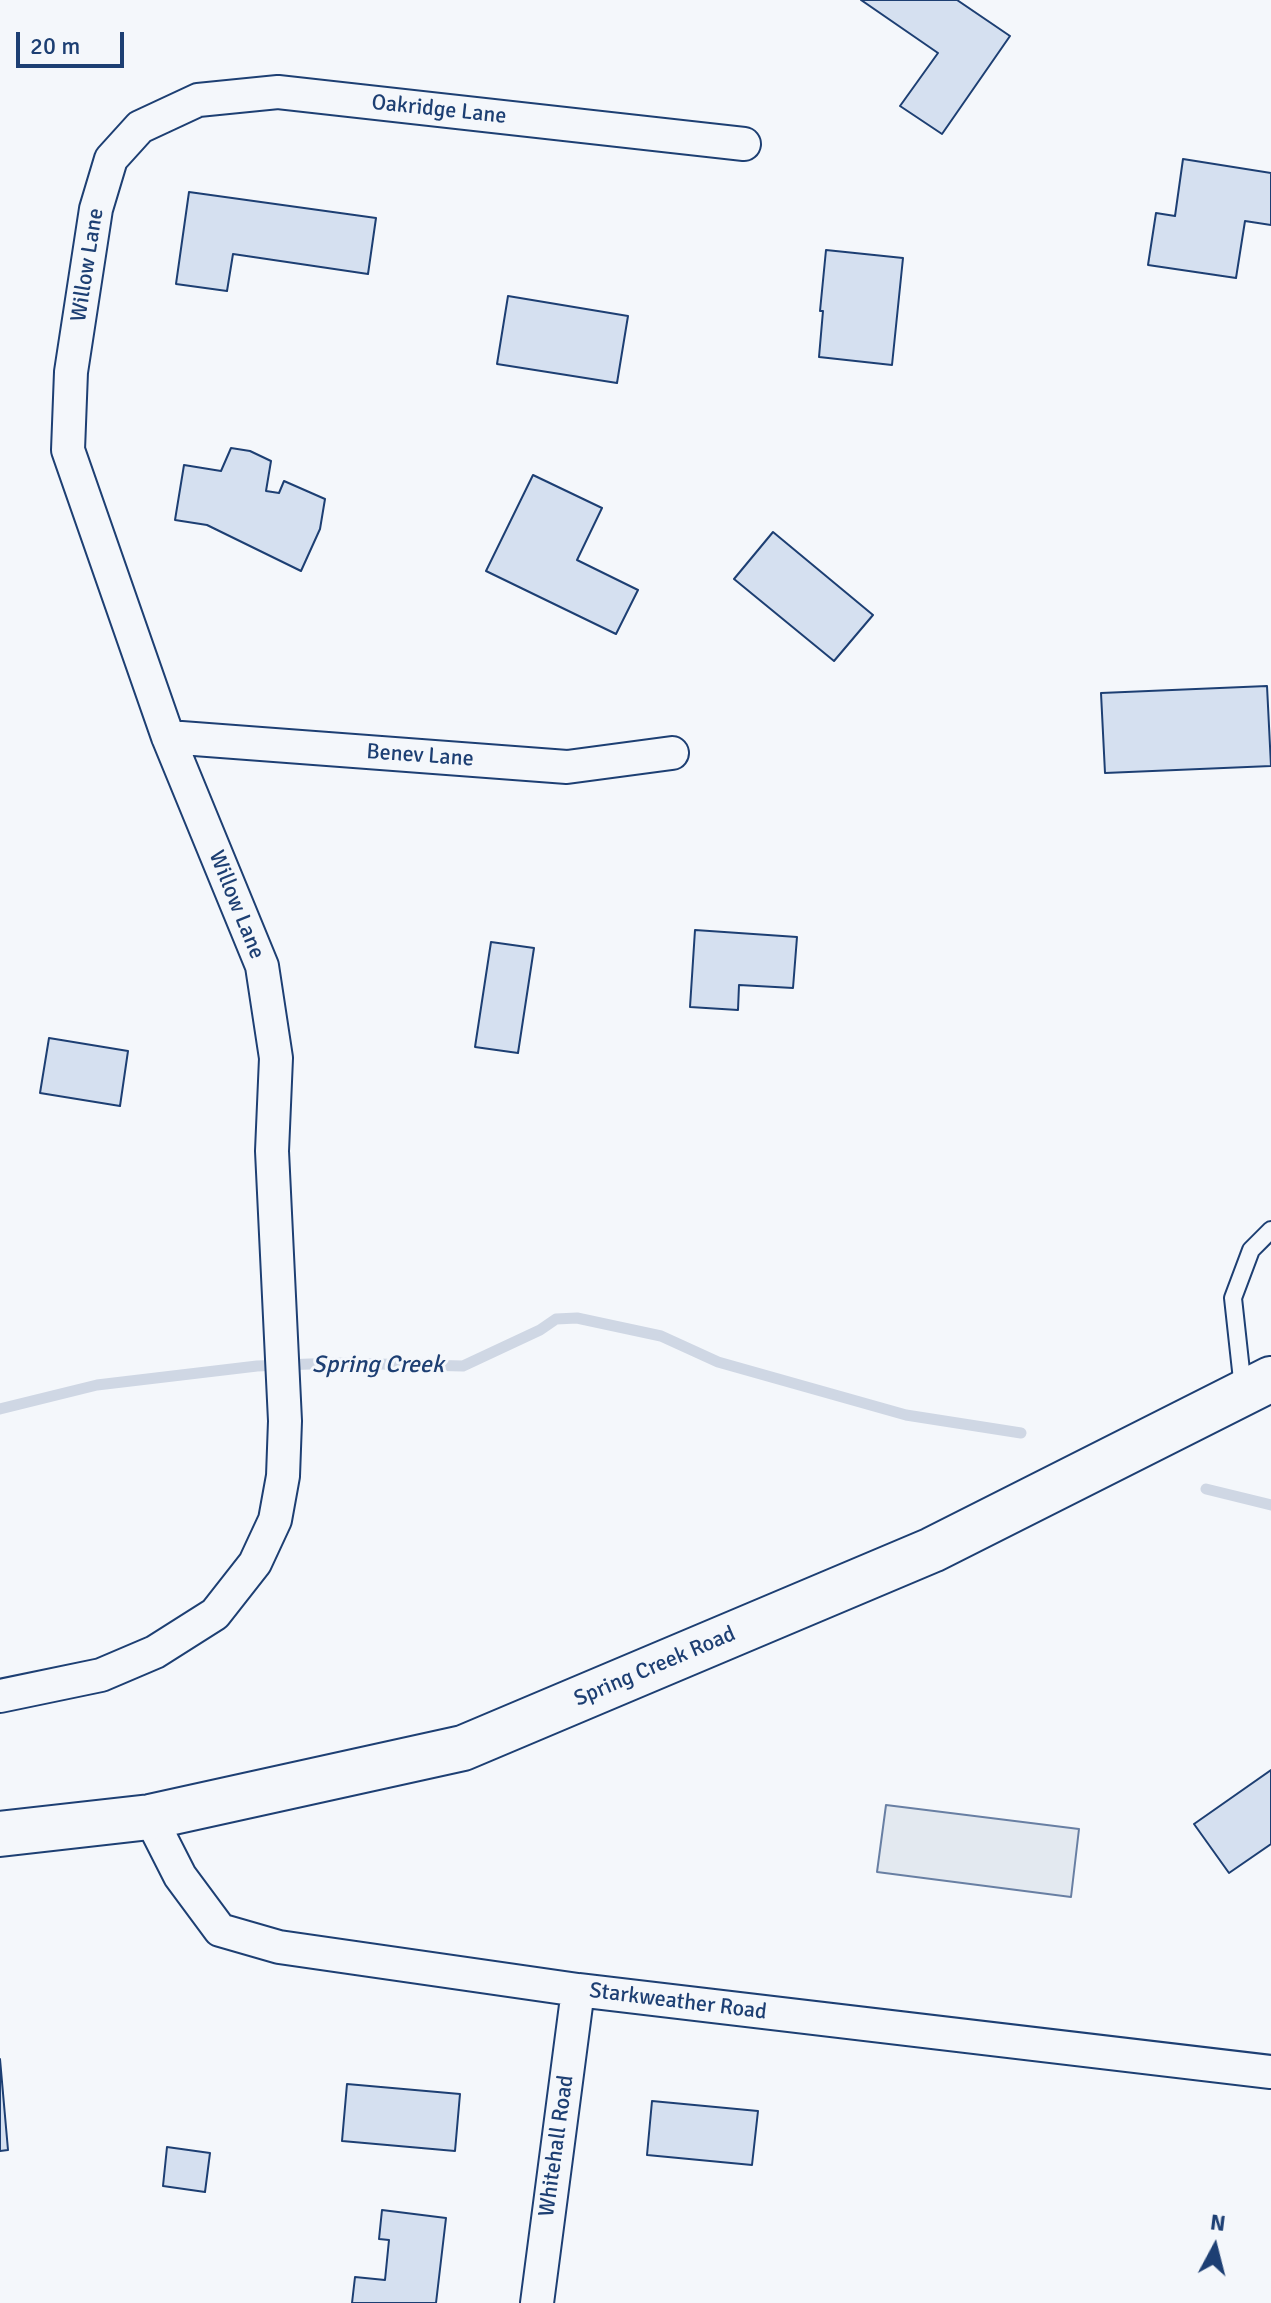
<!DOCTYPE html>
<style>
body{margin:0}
#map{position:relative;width:1271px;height:2303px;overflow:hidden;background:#f4f7fb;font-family:Signika,sans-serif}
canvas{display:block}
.north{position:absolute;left:1175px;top:2207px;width:80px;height:80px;-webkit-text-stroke:6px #f4f7fb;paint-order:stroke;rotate:7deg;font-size:22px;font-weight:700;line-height:32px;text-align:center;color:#1d3f73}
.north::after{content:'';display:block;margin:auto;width:28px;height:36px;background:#1d3f73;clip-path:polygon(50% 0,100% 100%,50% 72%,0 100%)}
.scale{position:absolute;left:16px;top:32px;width:108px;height:36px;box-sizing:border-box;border:4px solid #1d3f73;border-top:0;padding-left:10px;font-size:24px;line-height:28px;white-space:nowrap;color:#1d3f73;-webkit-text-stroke:6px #f4f7fb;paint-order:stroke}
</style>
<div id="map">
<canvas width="1271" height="2303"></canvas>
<div class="north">N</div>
<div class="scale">20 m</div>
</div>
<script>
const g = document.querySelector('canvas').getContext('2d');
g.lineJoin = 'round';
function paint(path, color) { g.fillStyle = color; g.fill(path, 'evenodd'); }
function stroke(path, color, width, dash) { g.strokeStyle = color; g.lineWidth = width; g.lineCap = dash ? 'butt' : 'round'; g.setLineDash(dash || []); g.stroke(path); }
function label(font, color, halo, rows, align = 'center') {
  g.font = font + ' Signika,sans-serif'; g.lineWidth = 6; g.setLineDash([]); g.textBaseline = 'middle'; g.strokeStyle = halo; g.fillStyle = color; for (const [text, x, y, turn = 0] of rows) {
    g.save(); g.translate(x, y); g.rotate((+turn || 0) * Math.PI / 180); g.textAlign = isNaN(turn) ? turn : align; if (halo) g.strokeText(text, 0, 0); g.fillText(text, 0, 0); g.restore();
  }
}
const green = new Path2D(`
 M886 1805 1079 1829 1071 1897 877 1872Z`);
const stream = new Path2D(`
 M0 1409 97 1385 257 1366 336 1363 463 1366 540 1330 556 1319 577 1318 661 1336 718 1362 906 1415 1021 1433
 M1206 1489 1271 1505`);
const building = new Path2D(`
 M861 0H957L1010 36 942 134 900 106 938 53Z
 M1183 159 1271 173V225L1245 221 1236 278 1148 265 1156 213 1175 216Z
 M189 192 376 218 368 274 233 254 227 291 176 284Z
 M826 250 903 258 892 365 819 357 823 311H820Z
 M508 296 628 316 617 383 497 364Z
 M231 448 250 451 271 461 266 491 279 493 284 481 325 499 320 529 301 571 207 525 175 520 184 465 221 471Z
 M533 475 602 508 577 560 638 590 616 634 486 571Z
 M773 532 873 615 834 661 734 579Z
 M1267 686 1271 766 1105 773 1101 693Z
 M695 930 797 937 793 988 739 985 738 1010 690 1007Z
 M491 942 534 948 518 1053 475 1047Z
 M49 1038 128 1051 120 1106 40 1093Z
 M1271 1770V1844L1229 1873 1194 1824Z
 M0 2059 8 2150 0 2151Z
 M347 2084 460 2094 455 2151 342 2141Z
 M652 2101 758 2111 752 2165 647 2155Z
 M167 2147 210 2153 205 2192 163 2186Z
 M382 2210 446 2218 436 2303H352L355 2277 385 2280 389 2240 379 2239Z`);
const lane = new Path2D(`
 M1243 1389 1233 1298 1251 1250 1271 1230`);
const street = new Path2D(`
 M168 737 567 767 672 753
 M0 1696 101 1675 155 1652 215 1614 255 1563 275 1520 283 1476 285 1421 272 1151 276 1058 262 966 168 737 68 450 71 372 96 209 111 159 140 127 198 100 278 92 744 144
 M150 1817 180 1876 220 1930 279 1947 578 1990 1271 2072
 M537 2303 578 1990`);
const secondary = new Path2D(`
 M0 1834 150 1817 463 1748 932 1550 1271 1379`);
const streetNames = [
 ["Oakridge Lane",439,110,6],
 ["Willow Lane",88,265,-81],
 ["Benev Lane",420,756,4],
 ["Willow Lane",236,905,68],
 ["Spring Creek Road",655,1667,-23],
 ["Starkweather Road",678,2002,7],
 ["Whitehall Road",557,2146,-82]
];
const waterNames = [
 ["Spring Creek",378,1366]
];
paint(green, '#e3e9f0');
stroke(green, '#687fa3', 2);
stroke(stream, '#cfd7e4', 11);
paint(building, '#d5e0f0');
stroke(building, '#1d3f73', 2);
stroke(lane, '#1d3f73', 20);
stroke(street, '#1d3f73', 36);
stroke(secondary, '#1d3f73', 48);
stroke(lane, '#f4f7fb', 16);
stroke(street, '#f4f7fb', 32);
stroke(secondary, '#f4f7fb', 44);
label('22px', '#1d3f73', '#f4f7fb', streetNames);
label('italic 24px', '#1d3f73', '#f4f7fb', waterNames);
</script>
